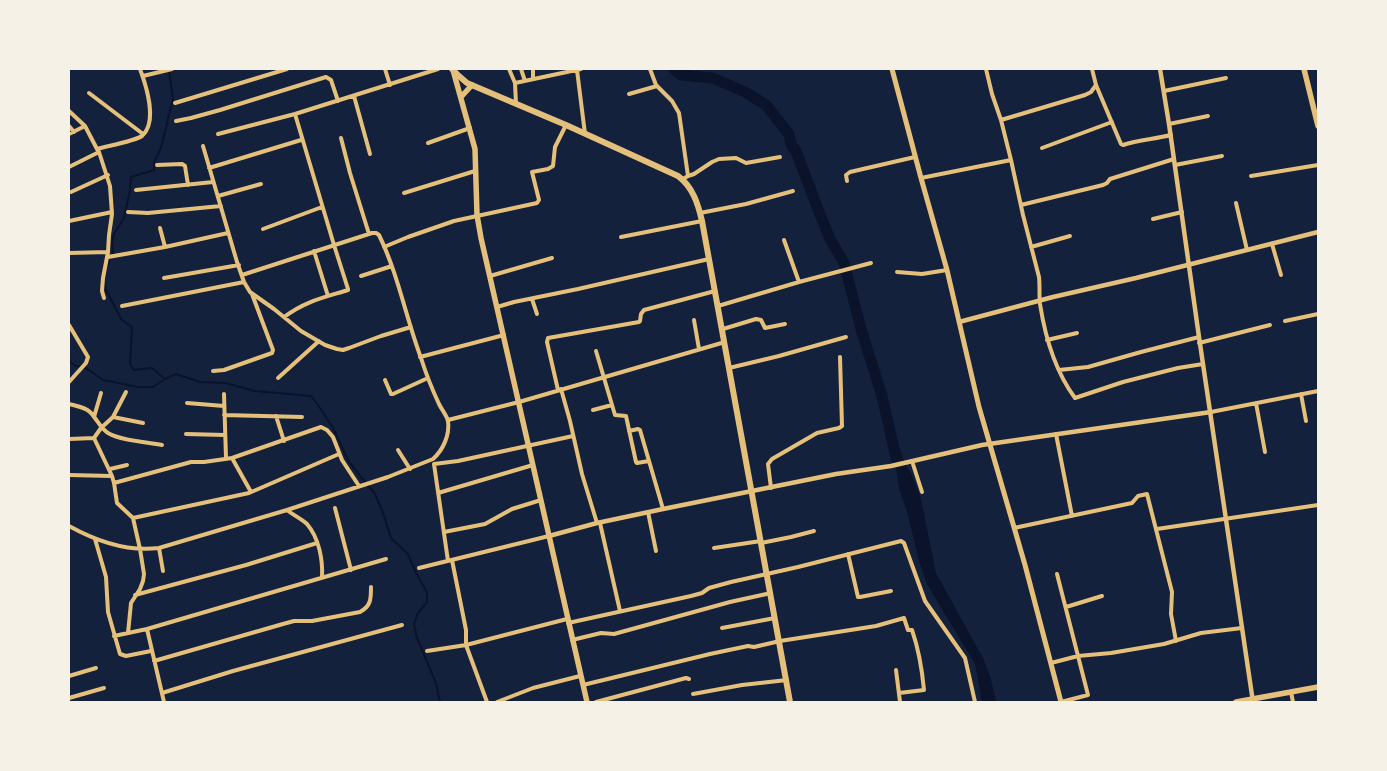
<!DOCTYPE html>
<style>
body{margin:0}
#map{position:relative;width:1387px;height:771px;overflow:hidden;background:#14213d;font-family:"Space Grotesk",sans-serif}
canvas{display:block}
.frame{position:absolute;inset:0;border:70px solid #f6f1e7;pointer-events:none}
</style>
<div id="map">
<canvas width="1387" height="771"></canvas>
<div class="frame"></div>
</div>
<script>
const g = document.querySelector('canvas').getContext('2d');
g.lineJoin = 'round';
function paint(path, color) { g.fillStyle = color; g.fill(path, 'evenodd'); }
function stroke(path, color, width, dash) { g.strokeStyle = color; g.lineWidth = width; g.lineCap = dash ? 'butt' : 'round'; g.setLineDash(dash || []); g.stroke(path); }
const water = new Path2D(`
 M899 447 906 466 912 475 921 499 936 573 984 660 991 679 996 702H982L977 674 975 664 928 586 919 561 907 512 899 488 896 468 890 449Z`);
const stream = new Path2D(`
 M113 254 112 242 114 234 124 218 130 190 131 177 154 170V162L161 148 173 98 169 71
 M107 268 110 258
 M104 280 106 290 121 319 132 327 130 364 134 370 152 368 165 379 176 374 200 382 225 383 255 391 311 396 318 405 333 428 349 462 375 494 383 513 391 538 408 554 416 573 427 592V602L418 613 414 624 417 638 436 683 440 702
 M69 358 71 363 76 366 86 368 103 380 138 387H153L165 379`);
const river = new Path2D(`
 M674 69 681 75 713 78 745 92 766 105 789 134 791 144 796 151 819 212 830 239 844 263 861 329 882 396 897 462`);
const minor = new Path2D(`
 M385 69 390 85
 M509 69 515 83 516 104
 M521 69 525 81
 M533 69V79
 M650 69 656 85 672 101 679 113 688 176 683 179
 M986 69 992 94 1001 120 1011 160 1023 215 1039 277C1040 286 1039 295 1040 304 1045 336 1055 371 1075 398L1123 382 1178 368 1203 364
 M1092 69 1096 85 1121 144 1123 145C1138 140 1155 139 1171 135
 M577 70 585 134
 M143 76 172 69
 M515 83 581 69
 M1164 91 1226 78
 M89 93 143 134
 M629 94 657 86
 M354 96 370 154
 M175 103 287 69
 M69 111 85 126 97 149
 M1001 120 1085 95 1091 92 1096 85
 M176 121 191 118 220 110 326 77 331 80 338 101
 M1169 124 1208 116
 M69 126 74 132
 M69 134 85 126
 M218 134 295 114 438 69
 M341 138 350 173 369 234
 M428 143 470 128
 M203 146 237 262 244 282 250 292 274 309 301 331 325 345 337 349 343 350 349 348 381 336 411 327
 M1042 148 1112 122
 M97 149C107 146 135 141 142 136 158 122 146 85 140 69
 M99 152 110 186 112 214 109 235 108 252 103 278 102 291 104 298
 M157 165 182 164 185 166 188 185
 M1175 165 1222 156
 M69 167 99 152 98 151
 M209 168 301 140
 M688 176 694 174 712 162 719 159 736 158 746 163 780 157
 M1251 176 1318 165
 M921 178 1011 160
 M847 181 846 175 850 172 915 157
 M136 190 213 182
 M71 192 108 175
 M404 193 475 171
 M218 196 261 184
 M1236 203 1247 250
 M1021 205 1103 185 1107 183 1110 179 1174 159
 M128 212 148 213 221 206
 M700 213 746 204 793 191
 M1153 219 1182 212
 M69 221 112 212
 M160 228 165 247
 M263 229 322 207
 M621 237 702 221
 M784 240 799 282
 M1272 244 1281 275
 M384 247 408 237 454 221 537 203 539 200 532 172 548 169 553 166 555 147 566 125
 M1031 247 1070 236
 M314 251 328 296
 M69 253 108 252
 M108 257 165 247 228 233
 M897 272 922 274 947 270
 M361 276 392 266
 M490 276 552 258
 M164 278 239 265
 M532 299 537 314
 M122 306 244 282
 M718 306 799 282 871 263
 M497 307 514 302 578 289 709 259
 M284 317C306 301 322 298 348 290V289L334 245 295 114
 M694 320 699 349
 M1285 321 1318 314
 M69 325 88 357 86 363 69 382
 M723 329 756 319 761 320 765 328 785 324
 M1047 340 1077 333
 M1199 343 1270 325
 M596 351 615 415 626 416 636 462 637 463 649 461
 M420 357 504 335
 M729 368 779 356 846 337
 M1059 370 1088 367 1141 352 1199 337
 M213 371 224 370 272 353 273 350 252 294
 M278 378 319 341
 M385 380 391 394H393L428 378
 M561 389 570 421 582 474 597 523
 M558 390 547 342 548 338 639 322 640 321 641 314 644 310 715 291
 M126 392 113 417 101 428 94 438 112 476 114 483 117 503 133 518 140 549 144 574 143 581 140 589 131 603 128 633
 M224 394 226 458
 M1301 394 1306 421
 M187 403 224 406
 M1256 403 1265 452
 M69 404C76 406 85 407 90 412 97 419 100 428 108 433 122 441 146 442 162 445
 M593 410 612 405
 M1211 412 1318 391
 M224 415 302 417
 M276 416 284 441
 M94 417 101 393
 M113 417 143 423
 M448 420 519 402 725 342
 M629 431 638 429 640 430 663 509
 M186 434 225 435
 M1056 434 1072 516
 M69 439 94 438
 M398 450 410 469
 M232 458 251 492
 M912 461 922 492
 M434 464 458 461 573 436
 M434 464 448 561
 M110 469 127 465
 M69 475 112 476
 M114 483 191 462H204L232 458 321 427 327 430 333 437 342 460 359 486
 M771 488 768 464 772 459 817 433 839 428 842 426 840 357
 M438 493 533 465
 M335 508 351 570
 M287 510C293 515 302 519 307 524 319 538 323 560 322 577
 M648 512 656 551
 M133 518 249 493 339 454
 M600 523 620 611
 M69 526C96 541 127 552 159 548L287 510 388 477 433 459C443 450 450 435 448 421 447 416 442 410 439 404 432 389 426 374 421 358 406 318 398 274 379 235L376 233H372L242 275
 M1014 528 1132 503 1138 496 1147 494 1172 592 1171 614 1176 641
 M1157 529 1318 505
 M444 532 485 524 512 509 541 500
 M95 539 106 577 108 612 120 654 126 656 151 651
 M761 543 791 537 814 531
 M159 548 163 571
 M714 548 761 541
 M848 554 858 597H860L891 591
 M452 560 466 630V645L567 619
 M419 568 549 536
 M1057 574 1088 695 1061 702
 M135 595 246 565 317 543
 M1066 607 1102 596
 M568 623 691 596 702 593 709 588 731 582 798 567 901 541 904 543 925 601 965 658 975 702
 M722 628 775 618
 M147 629 164 702
 M114 636 147 629 386 559
 M572 640 601 633 614 634 730 602 771 593
 M427 651 466 645 487 702
 M154 661 283 624 294 621H312L360 612C371 606 371 599 371 587
 M1051 663 1078 656 1111 653 1164 644 1201 633 1242 628
 M896 670 900 702
 M69 676 96 668
 M583 685 710 654 748 646 754 647 780 641 876 626 904 618 908 630H912C919 650 922 669 924 690L899 693
 M1291 692 1293 702
 M162 693 233 671 402 625
 M693 694 742 685 787 680
 M69 698 104 688
 M497 702 533 688 580 676
 M596 702 686 678 689 679`);
const tertiary = new Path2D(`
 M1160 69 1169 124 1199 337 1253 702
 M959 322 1053 297 1136 278 1318 232
 M549 536 597 523 663 509 836 474 891 466 982 445 1211 412`);
const secondary = new Path2D(`
 M892 69 921 178 947 270 979 407 1025 565 1061 702`);
const primary = new Path2D(`
 M1304 69 1318 126
 M453 70 475 149 477 215 481 238 587 702
 M461 97 472 85
 M1236 702 1318 687`);
const trunk = new Path2D(`
 M452 69 459 76 467 83 566 125 678 176C693 187 698 204 702 221L790 702`);
paint(water, '#0b132b');
stroke(stream, '#0b132b', 2);
stroke(river, '#0b132b', 11);
stroke(minor, '#e5c07b', 4);
stroke(tertiary, '#e5c07b', 4.5);
stroke(secondary, '#e5c07b', 5);
stroke(primary, '#e5c07b', 5.5);
stroke(trunk, '#e5c07b', 6);
</script>
